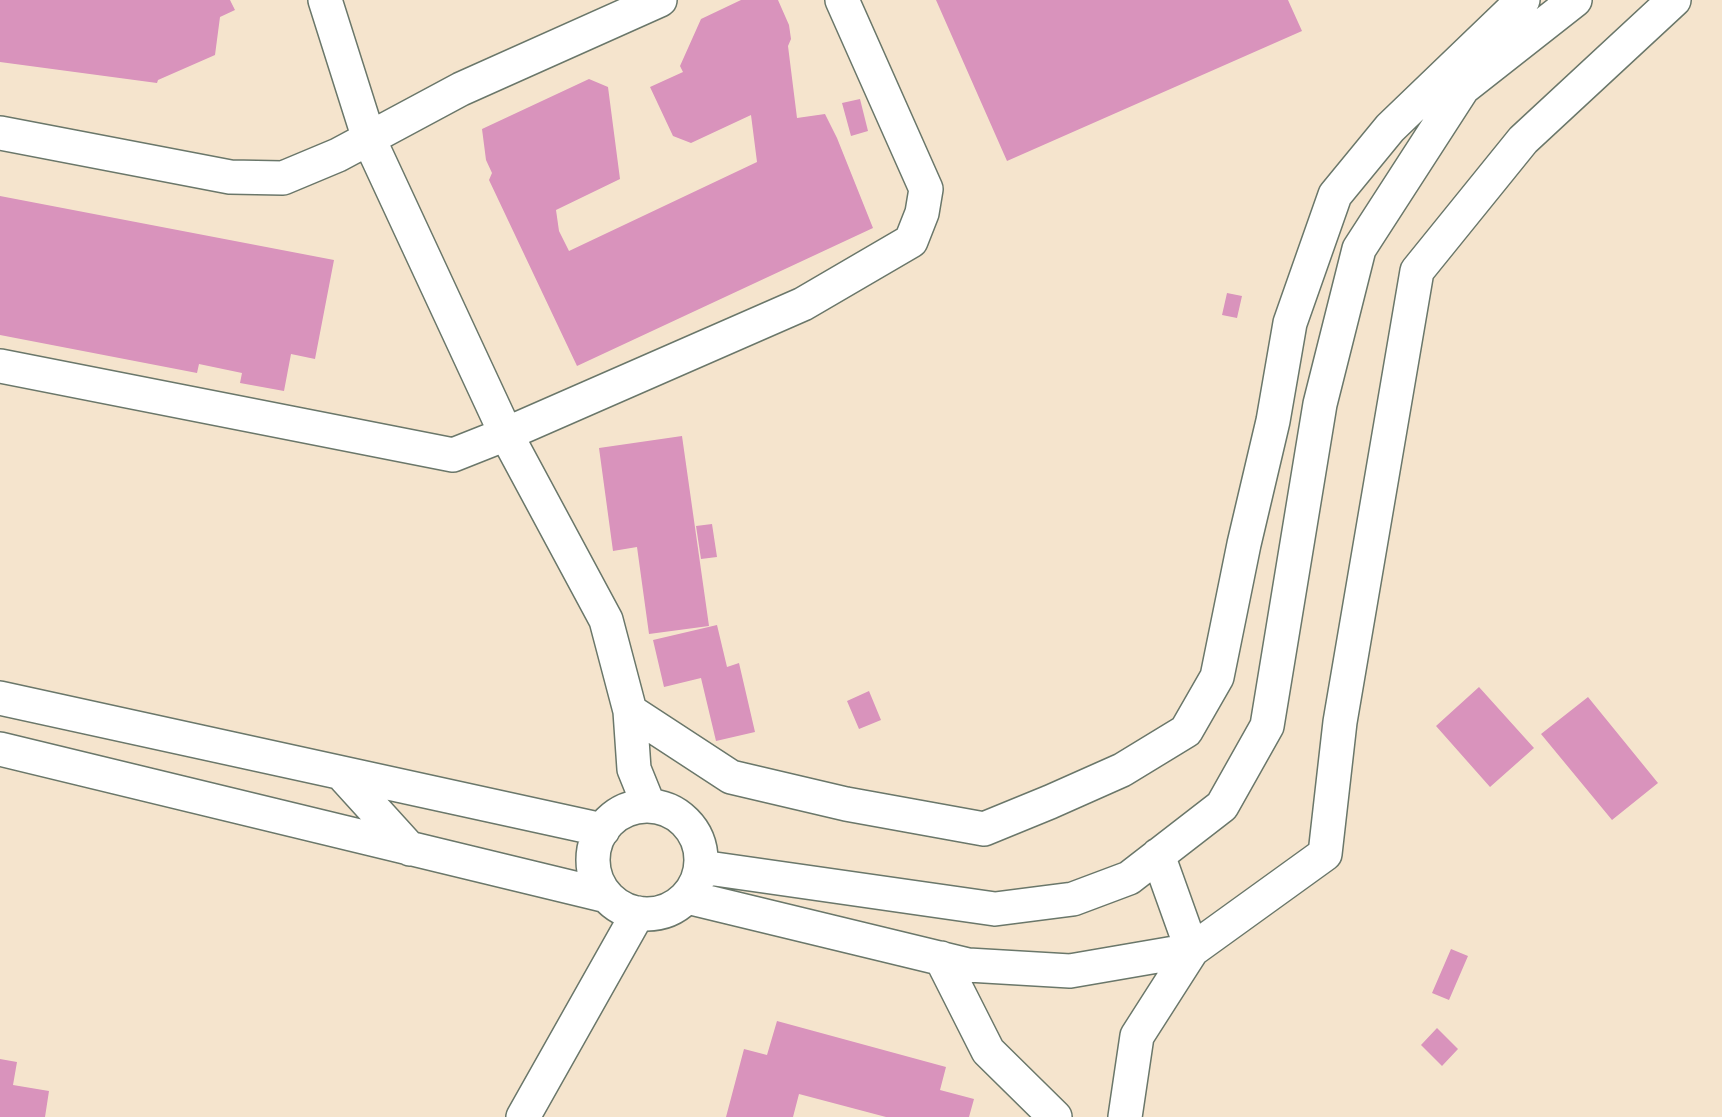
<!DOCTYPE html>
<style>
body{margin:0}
canvas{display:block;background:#f5e4cd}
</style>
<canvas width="1722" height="1117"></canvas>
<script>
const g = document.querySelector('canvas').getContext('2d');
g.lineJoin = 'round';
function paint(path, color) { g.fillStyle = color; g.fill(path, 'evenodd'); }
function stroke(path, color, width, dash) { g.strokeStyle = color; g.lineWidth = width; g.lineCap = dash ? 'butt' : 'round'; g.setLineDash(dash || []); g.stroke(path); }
const building = new Path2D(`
 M0 0H230L235 10 220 17 215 55 158 80 157 83 0 62Z
 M741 0H778L789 25 791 39 788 46 797 118 825 114 837 138 873 228 577 366 489 180 492 173 486 160 482 129 589 79 608 87 620 179 556 210 559 231 569 251 757 162 751 115 691 143 673 136 650 87 683 72 680 66 701 19Z
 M936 0H1288L1302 31 1007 161Z
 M860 99 868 131 851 136 842 103Z
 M0 196 334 260 315 359 291 354 284 391 240 383 242 373 199 364 197 373 0 335Z
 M1227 293 1242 296 1237 318 1222 315Z
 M682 436 709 626 649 634 637 547 613 551 599 448Z
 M712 524 717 557 701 559 696 526Z
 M717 625 727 667 739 663 755 732 716 741 701 678 664 687 653 640Z
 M1479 687 1534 748 1490 787 1436 726Z
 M869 691 881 720 859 729 847 701Z
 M1588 697 1658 783 1612 820 1541 734Z
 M1451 949 1468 956 1449 1000 1432 993Z
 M777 1021 946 1067 940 1090 974 1099 969 1117H886L799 1094 793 1117H726L744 1049 767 1055Z
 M1437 1028 1458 1049 1442 1066 1421 1045Z
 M0 1059 17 1062 13 1085 49 1091 45 1117H0Z`);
const minor = new Path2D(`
 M325 0 369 139 506 434 606 620 630 711 634 769 649 806
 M0 133 230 177 283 178 338 155 461 89 660 0
 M0 366 453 455 506 434 803 304 911 241 922 213 926 189 842 0
 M0 698 603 830
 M630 711 731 777 846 804 984 829 1050 802 1122 770 1186 731 1217 677 1244 544 1273 421 1290 323 1335 195 1390 128 1523 0
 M0 749 607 896
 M341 773 410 849
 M593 860a54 54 0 1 1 108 0a54 54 0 1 1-108 0Z
 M701 867 995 909 1073 899 1129 878 1222 806 1267 726 1320 404 1359 249 1463 88 1575 0
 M687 897 968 965 1070 971 1192 950 1325 854 1340 722 1417 271 1523 140 1674 0
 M941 958 988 1051 1055 1117
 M523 1117 638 913
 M1125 1117 1137 1036 1192 950 1158 855`);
paint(building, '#d993bc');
stroke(minor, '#6a776a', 36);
stroke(minor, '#fff', 33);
</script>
